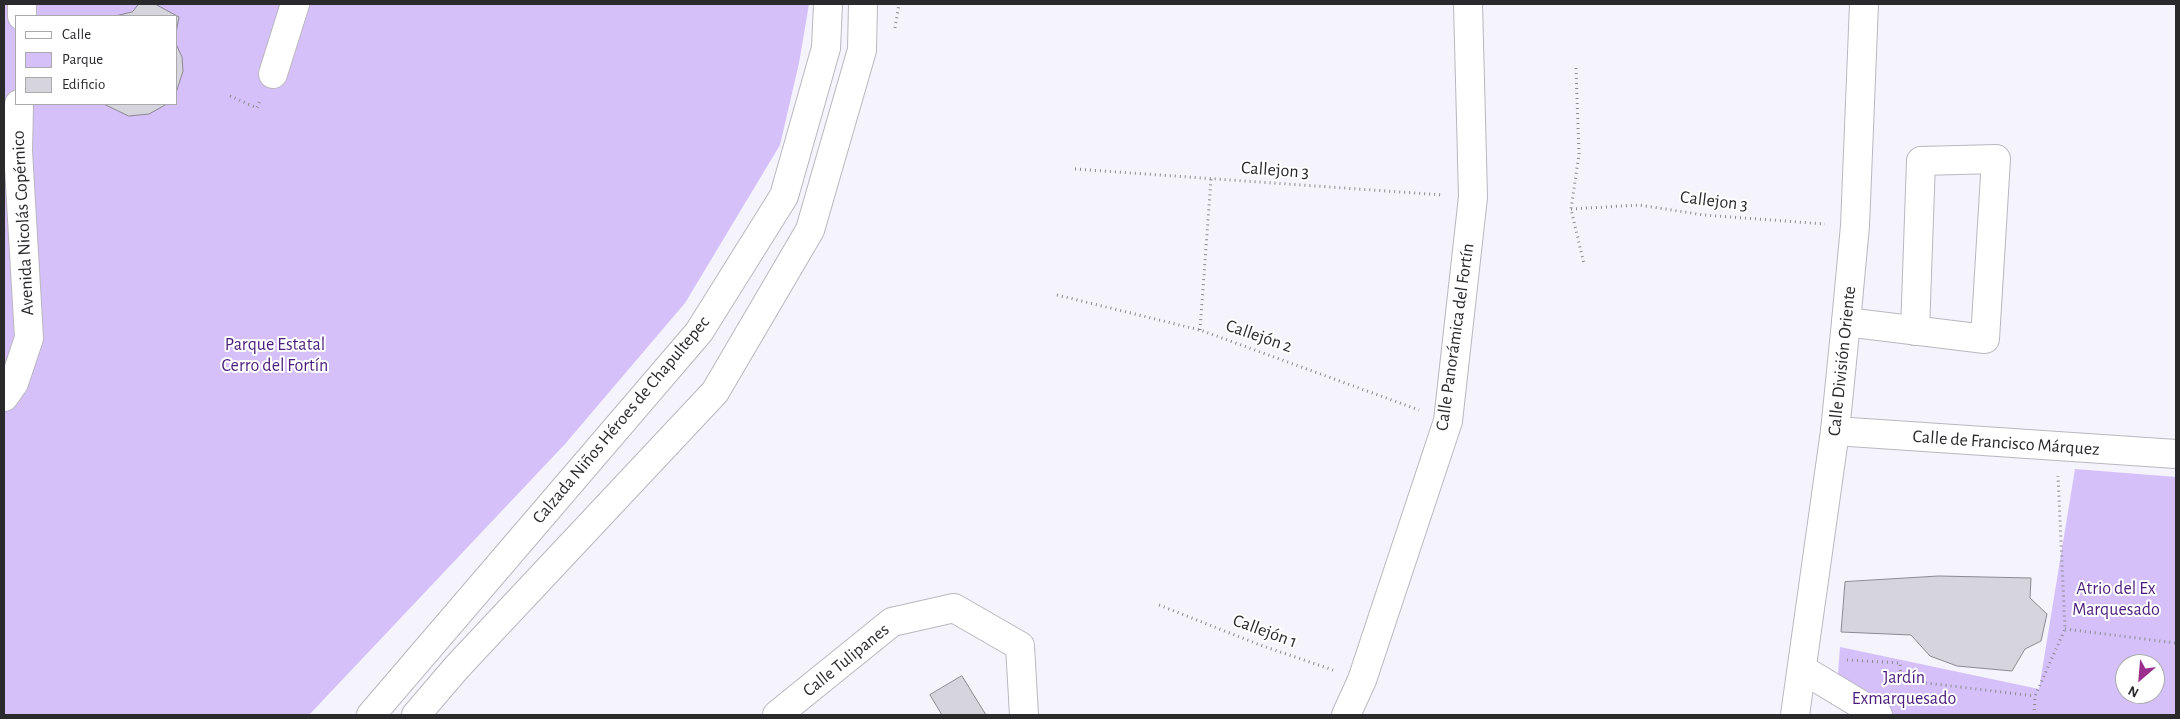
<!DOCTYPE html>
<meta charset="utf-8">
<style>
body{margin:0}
#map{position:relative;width:2180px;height:719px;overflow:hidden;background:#f5f3fb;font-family:"Alegreya Sans",sans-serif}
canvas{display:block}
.frame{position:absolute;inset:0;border:5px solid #2a292c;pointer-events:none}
.legend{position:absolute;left:15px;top:15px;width:162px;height:90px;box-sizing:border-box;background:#fff;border:1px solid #aaa9ab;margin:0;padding:6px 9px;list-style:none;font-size:15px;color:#2a292c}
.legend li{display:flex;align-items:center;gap:10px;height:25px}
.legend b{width:25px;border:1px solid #aaa9ab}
.north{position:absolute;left:2115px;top:654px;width:50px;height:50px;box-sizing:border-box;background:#fff;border:1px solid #aaa9ab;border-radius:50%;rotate:207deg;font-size:14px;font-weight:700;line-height:20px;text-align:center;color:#2a292c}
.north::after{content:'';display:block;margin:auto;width:18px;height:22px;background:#9b2d8c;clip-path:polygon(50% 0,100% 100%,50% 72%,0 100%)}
</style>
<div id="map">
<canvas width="2180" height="719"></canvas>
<div class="frame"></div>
<ul class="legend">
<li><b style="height:6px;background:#fff"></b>Calle</li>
<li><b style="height:14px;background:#d5c0fa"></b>Parque</li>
<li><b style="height:14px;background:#d6d4dc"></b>Edificio</li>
</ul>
<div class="north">N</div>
</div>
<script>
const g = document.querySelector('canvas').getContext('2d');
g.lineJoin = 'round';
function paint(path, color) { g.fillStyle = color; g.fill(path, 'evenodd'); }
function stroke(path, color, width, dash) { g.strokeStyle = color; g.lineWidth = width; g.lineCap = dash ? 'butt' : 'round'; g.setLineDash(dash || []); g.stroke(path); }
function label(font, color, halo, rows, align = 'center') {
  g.font = font + ' "Alegreya Sans",sans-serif'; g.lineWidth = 4; g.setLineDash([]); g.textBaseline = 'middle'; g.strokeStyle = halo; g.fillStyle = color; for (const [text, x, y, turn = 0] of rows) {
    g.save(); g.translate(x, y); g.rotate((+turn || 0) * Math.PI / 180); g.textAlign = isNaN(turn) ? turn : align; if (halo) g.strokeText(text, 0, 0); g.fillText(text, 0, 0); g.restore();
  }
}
const green = new Path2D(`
 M4 4H809L799 63 780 145 685 303 565 444 309 715H4ZM16 16H176V104H16Z
 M2075 469 2176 477V715H1894L1838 674 1840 647 2039 689ZM2125 664H2155V694H2125Z`);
const building = new Path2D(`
 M139 4H155L179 17 176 33V16H115L132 12Z
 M176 44 182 57 183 71 176 93Z
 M104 104H167L149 114 129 116Z
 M1939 576 2031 578 2030 598 2047 614 2041 641 2025 649 2012 671 1957 666 1930 656 1911 635 1841 632 1845 582Z
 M962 676 986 715H942L930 695Z`);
const path = new Path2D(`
 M895 28 899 4
 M1576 68 1579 154 1571 209 1584 264
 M230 96 257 108 260 100
 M1075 169 1443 195
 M1571 209 1639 205 1704 215 1825 224
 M1057 295 1200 330 1419 410
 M1200 330 1211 179
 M1159 605 1260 645 1333 670
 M2065 629 2176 643
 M1847 660 1900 663 1901 680 2035 696
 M2034 715 2035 696 2065 629 2058 476`);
const minor = new Path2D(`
 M22 16V4
 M273 74 295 4
 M1846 322 1985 339 1996 159 1921 161 1915 331
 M4 397 14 383 29 338 18 151 19 104
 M1835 431 2176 454
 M1802 669 1878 715
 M777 715 892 622 954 608 1020 646 1024 715
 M1346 715 1362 680 1448 421 1473 197 1468 4`);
const major = new Path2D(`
 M371 715 699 332 784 196 826 48 828 4
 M416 715 457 667 715 392 810 230 862 50 863 4
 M1795 715 1835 431 1846 322 1855 226 1864 4`);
const streetNames = [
 ["Callejon 3",1275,170,4],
 ["Callejon 3",1714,201,7],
 ["Avenida Nicolás Copérnico",23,223,-93],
 ["Callejón 2",1259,336,19],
 ["Calle Panorámica del Fortín",1455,337,-82],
 ["Calle División Oriente",1842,361,-84],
 ["Calzada Niños Héroes de Chapultepec",621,420,-50],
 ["Calle de Francisco Márquez",2006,443,4],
 ["Callejón 1",1265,631,20],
 ["Calle Tulipanes",846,660,-39]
];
const parkNames = [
 ["Parque Estatal",275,345],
 ["Cerro del Fortín",275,366],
 ["Atrio del Ex",2116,589],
 ["Marquesado",2116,610],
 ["Jardín",1904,678],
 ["Exmarquesado",1904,699]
];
paint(green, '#d5c0fa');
paint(building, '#d6d4dc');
stroke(building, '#8b8991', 1);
stroke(minor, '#bab7bf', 30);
stroke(major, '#bab7bf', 30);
stroke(path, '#8c8b90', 3, [1, 4]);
stroke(minor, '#fff', 28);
stroke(major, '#fff', 28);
label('18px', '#2a292c', '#fff', streetNames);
label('18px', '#4b1d7c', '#fff', parkNames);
</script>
